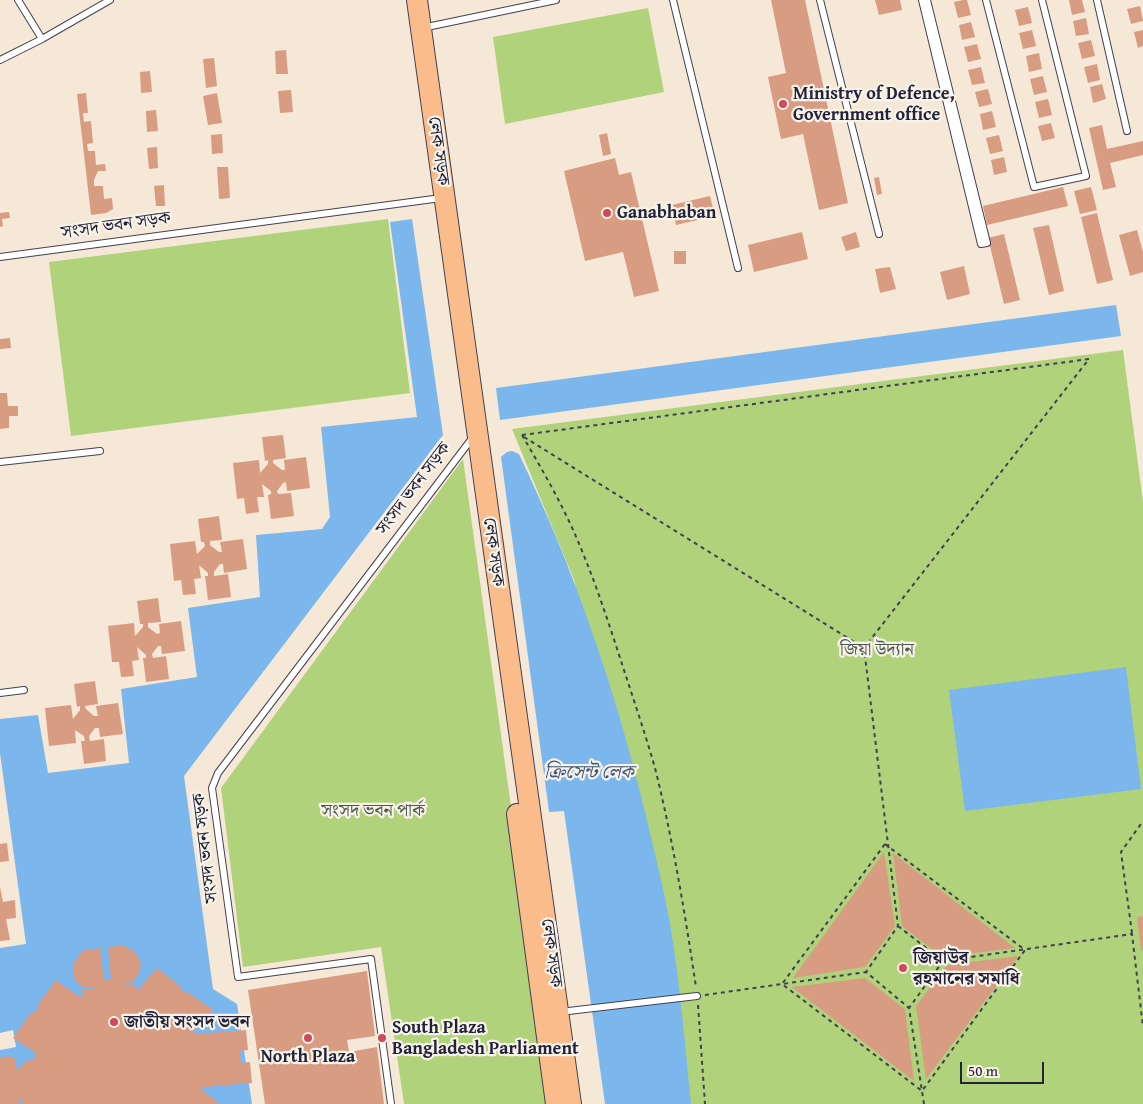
<!DOCTYPE html>
<meta charset="utf-8">
<style>
body{margin:0}
#map{position:relative;width:1143px;height:1104px;overflow:hidden;background:#f6e8d6;font-family:"Gentium Book Plus",serif}
canvas{display:block}
.scale{position:absolute;left:960px;top:1062px;width:84px;height:22px;box-sizing:border-box;border:2px solid #22223b;border-top:0;padding-left:6px;font-size:15px;line-height:18px;white-space:nowrap;color:#22223b;-webkit-text-stroke:4px #f7f3e8;paint-order:stroke}
</style>
<div id="map">
<canvas width="1143" height="1104"></canvas>
<div class="scale">50 m</div>
</div>
<script>
const g = document.querySelector('canvas').getContext('2d');
g.lineJoin = 'round';
function paint(path, color) { g.fillStyle = color; g.fill(path, 'evenodd'); }
function stroke(path, color, width, dash) { g.strokeStyle = color; g.lineWidth = width; g.lineCap = dash ? 'butt' : 'round'; g.setLineDash(dash || []); g.stroke(path); }
function label(font, color, halo, rows, align = 'center') {
  g.font = font + ' "Gentium Book Plus","Noto Serif Bengali",serif'; g.lineWidth = 4.5; g.setLineDash([]); g.textBaseline = 'middle'; g.strokeStyle = halo; g.fillStyle = color; for (const [text, x, y, turn = 0] of rows) {
    g.save(); g.translate(x, y); g.rotate((+turn || 0) * Math.PI / 180); g.textAlign = isNaN(turn) ? turn : align; if (halo) g.strokeText(text, 0, 0); g.fillText(text, 0, 0); g.restore();
  }
}
const green = new Path2D(`
 M648 8 664 92 505 124 493 37Z
 M388 219 410 393 71 436 49 262Z
 M1123 350 1143 502V1104H690L574 580 512 429Z
 M463 459 552 1104H404L381 947 243 967 221 788Z`);
const water = new Path2D(`
 M412 219 443 435 184 776 213 989 237 1004 252 1104H0V948L26 944 0 753V719L38 715 48 773 129 763 121 689 197 677 188 608 260 597 256 535 322 529 330 517 321 427 417 417 390 222Z
 M1116 305 1121 336 500 420 496 388Z
 M512 451 519 454C575 571 617 694 647 820 655 855 664 889 670 924 680 983 685 1044 691 1104H605L564 811 549 812 548 804 501 457 507 452Z
 M1126 667 1141 789 965 811 949 690Z`);
const pier = new Path2D(`
 M13 1030 16 1047 0 1050V1033Z`);
const building = new Path2D(`
 M771 0H805L848 203 819 210 803 134 781 139 768 77 786 73Z
 M875 0H900L902 10 879 15Z
 M963 0H967L971 15 958 18 954 2Z
 M1069 0H1082L1085 12 1072 15Z
 M1140 6 1143 21 1131 24 1127 9Z
 M1028 7 1032 23 1019 26 1015 10Z
 M1086 18 1089 34 1076 36 1073 21Z
 M971 22 975 37 962 40 959 25Z
 M1032 30 1036 46 1023 49 1019 33Z
 M1143 30V46L1138 48 1134 32Z
 M1091 40 1095 56 1082 59 1078 43Z
 M977 44 981 59 968 62 964 47Z
 M286 50 288 74H276L275 51Z
 M1039 53 1042 69 1029 72 1026 56Z
 M214 58 217 86 206 88 203 59Z
 M1097 64 1100 80 1088 83 1084 67Z
 M981 67 985 83 972 85 968 70Z
 M150 71 152 92 141 93 140 72Z
 M1043 76 1047 92 1034 95 1030 79Z
 M1102 84 1106 99 1093 103 1090 87Z
 M988 89 992 104 979 107 975 92Z
 M291 90 293 112 280 113 278 91Z
 M86 93 88 113H83L84 122 91 121 93 143 87 144 88 151H95L96 165 105 164 106 171H98L94 180V186H103L104 199 112 198 113 209 106 213 91 215 77 94Z
 M217 93 222 123 208 125 203 96Z
 M1048 99 1052 115 1039 118 1035 102Z
 M156 110 158 131 147 132 146 111Z
 M992 111 996 127 983 130 980 114Z
 M1051 123 1055 138 1042 141 1038 126Z
 M1102 125 1107 149 1143 141V155L1110 163 1116 187 1103 190 1089 128Z
 M607 133 611 154 603 156 599 135Z
 M222 134 223 153 212 154 211 135Z
 M999 135 1003 151 990 154 986 138Z
 M157 147 158 168 149 169 147 148Z
 M1004 157 1007 172 994 175 991 160Z
 M615 158 619 175 631 172 659 291 634 297 623 252 585 261 564 171Z
 M217 167H228L230 198 219 199Z
 M879 177 882 194 877 195 874 178Z
 M164 185 165 206H156L154 186Z
 M1063 187 1068 206 987 225 983 206Z
 M1091 187 1097 210 1080 214 1074 191Z
 M710 196 715 216 676 225 672 205Z
 M9 212 10 218 2 219 3 226 0 227V213Z
 M1097 213 1113 280 1097 284 1081 217Z
 M1049 225 1064 291 1049 295 1033 228Z
 M1137 230 1143 252V272L1130 276 1119 235Z
 M802 232 808 259 754 272 748 245Z
 M856 232 860 247 846 251 841 237Z
 M1004 234 1020 300 1004 304 988 238Z
 M674 251H686V264H674Z
 M964 266 970 294 947 300 940 272Z
 M890 267 896 289 880 293 875 269Z
 M10 338 11 348 0 349V339Z
 M0 393H7L8 406H18V416H9V428L0 429Z
 M283 435 286 458 273 460V463L282 470H285L284 460 306 457 310 488 287 491 286 482 283 483 277 491 278 494 291 493 294 516 271 519 268 495 271 494V491L262 484 264 497H257L259 512 246 514 244 498 237 499 233 463 259 460 260 473 268 464V460L265 461 262 437Z
 M219 516 222 540 210 541V545L219 552H222L220 542 243 539 247 569 224 573 223 564H220L214 572V576L228 574 231 597 208 600 205 576H208V573L199 565 201 578 194 579 196 594 183 595 181 580 174 581 170 544 195 541 197 554 205 546 204 542H201L198 519Z
 M158 598 161 622 148 623V627L157 634 160 633 159 624 181 621 185 651 162 654 161 646H158L152 654 153 658 166 656 169 679 146 682 143 658H146V655L137 647 139 660 132 661 134 676 121 677 119 662H112L108 626 134 623 135 636 143 627V624H140L137 601Z
 M95 681 98 704 85 706 86 709 94 716H98L96 706 118 703 123 734 100 737 99 728H95L89 736 90 741 104 739 106 761 84 764 81 741H85L84 736 75 730 76 743 49 746 45 708 71 705 73 719 80 710V706L77 707 74 684Z
 M7 843 9 861 0 862V844Z
 M884 852 895 926 865 967 793 978Z
 M893 853 1015 948 942 957 902 926Z
 M0 887 3 902 15 900 16 918 6 919 10 940 0 941Z
 M1143 916V950H1141L1137 917Z
 M119 946H125L136 953 141 963 138 975 133 981 123 985 135 984V990H138L157 968 179 985 183 992 189 993 213 1010 193 1032 196 1034 246 1030 248 1050 239 1051 241 1063 250 1062 252 1083 204 1087 201 1089 220 1104H24L18 1097 20 1104H0V1058L10 1056 14 1058 16 1061 17 1071 25 1062 36 1058V1053L13 1038 31 1013 37 1011 39 1003 56 980 80 997 83 996 82 990 93 989V988H87L81 986 76 981 73 974V964L81 953 85 950 100 948 104 980 111 979 108 947Z
 M1019 956 926 1079 916 1006 947 965Z
 M367 971 375 1036 347 1040 349 1052 377 1047 384 1104H265L248 990Z
 M865 978 905 1009 914 1081 792 987Z`);
const path = new Path2D(`
 M522 435 1089 359 864 648 898 926 866 972 909 1008
 M522 435C543 471 564 507 580 546 596 584 609 624 622 664 633 698 645 733 655 768 673 840 685 914 696 987
 M524 437 864 648
 M885 844 1025 950 922 1091 782 984Z
 M898 926 943 961
 M1132 933 1121 852 1143 821
 M705 995 866 972
 M698 1005 705 1104
 M924 1104 909 1008 943 961 1132 934 1143 1027`);
const lane = new Path2D(`
 M673 0 738 268
 M820 0 879 234
 M922 0 981 244 987 243 927 0
 M986 0 1034 187 1086 176 1042 0
 M1097 0 1127 131
 M422 28 556 0
 M42 39 110 0
 M0 60 42 39 18 0
 M0 257 441 198
 M0 462 100 451
 M0 693 24 690
 M560 1012 697 996
 M391 1104 371 959 238 977 212 788 218 773 473 437`);
const primary = new Path2D(`
 M417 0 571 1104
 M517 814 556 1104`);
const markers = [
 [783,104,5,"#d1495b"],
 [607,213,5,"#d1495b"],
 [903,968,5,"#d1495b"],
 [114,1022,5,"#d1495b"],
 [308,1038,5,"#d1495b"],
 [382,1038,5,"#d1495b"]
];
const poiNames = [
 ["Ministry of Defence,",793,94],
 ["Government office",793,115],
 ["Ganabhaban",617,213],
 ["জিয়াউর",913,958],
 ["রহমানের সমাধি",913,979],
 ["জাতীয় সংসদ ভবন",124,1022],
 ["South Plaza",392,1028],
 ["Bangladesh Parliament",392,1049],
 ["North Plaza",308,1057,"center"]
];
const streetNames = [
 ["লেক সড়ক",438,151,82],
 ["সংসদ ভবন সড়ক",116,226,-8],
 ["সংসদ ভবন সড়ক",414,489,-53],
 ["লেক সড়ক",493,552,82],
 ["সংসদ ভবন সড়ক",206,848,-97],
 ["লেক সড়ক",551,953,82]
];
const parkNames = [
 ["জিয়া উদ্যান",877,650],
 ["সংসদ ভবন পার্ক",373,811]
];
const waterNames = [
 ["ক্রিসেন্ট লেক",589,773]
];
paint(green, '#b0d27b');
paint(water, '#7bb7ed');
paint(pier, '#f6e8d6');
paint(building, '#d89c83');
stroke(lane, '#424052', 8);
stroke(primary, '#424052', 22);
stroke(path, '#424052', 2, [4, 4]);
stroke(lane, '#fff', 6);
stroke(primary, '#f9bc8a', 20);
for (const [x, y, r, color] of markers) { const dot = new Path2D(); dot.arc(x, y, r, 0, 2 * Math.PI); g.fillStyle = color; g.fill(dot); stroke(dot, '#f7f3e8', 2); }
label('bold 18px', '#22223b', '#f7f3e8', poiNames, 'left');
label('18px', '#22223b', '#f7f3e8', streetNames);
label('18px', '#4d574e', '#f7f3e8', parkNames);
label('italic 19px', '#415679', '#f7f3e8', waterNames);
</script>
